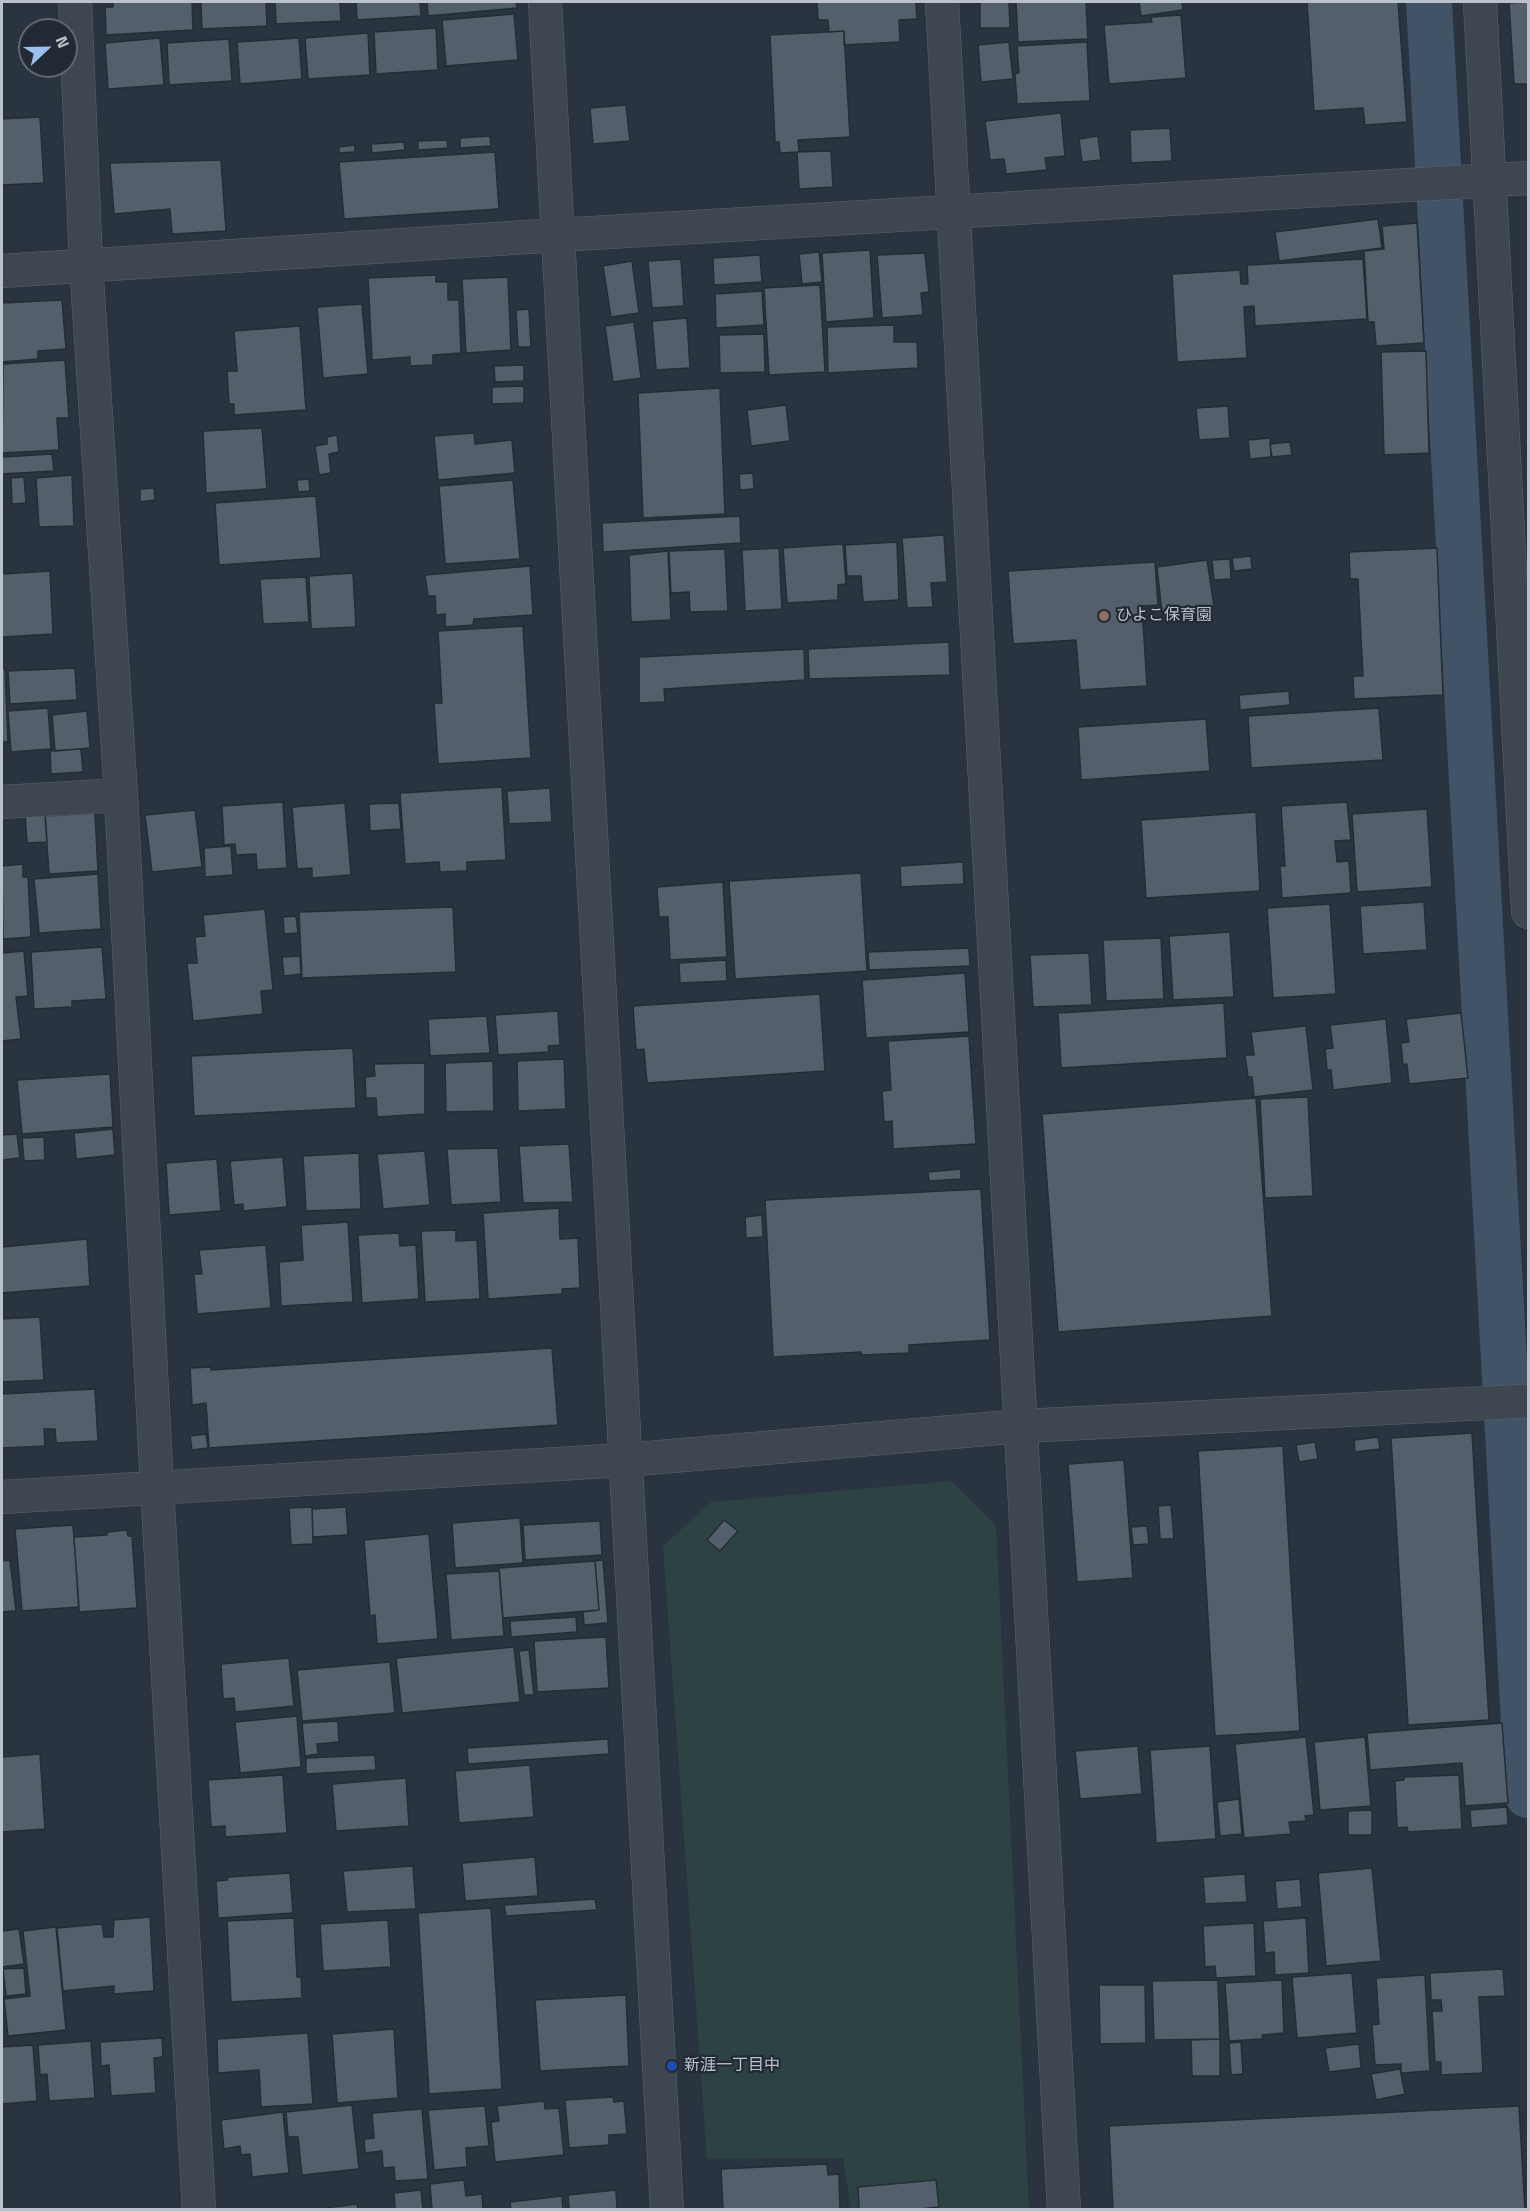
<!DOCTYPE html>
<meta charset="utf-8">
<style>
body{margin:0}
#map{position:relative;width:1530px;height:2211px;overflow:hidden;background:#2a3440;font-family:"Titillium Web",sans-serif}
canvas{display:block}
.frame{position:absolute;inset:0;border:3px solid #bac1ca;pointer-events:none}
.north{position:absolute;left:18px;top:18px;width:60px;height:60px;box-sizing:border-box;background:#222b35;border:2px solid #5f6771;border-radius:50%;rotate:68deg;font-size:16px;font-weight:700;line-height:24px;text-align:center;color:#bac1ca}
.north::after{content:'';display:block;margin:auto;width:21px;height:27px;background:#9cc0ed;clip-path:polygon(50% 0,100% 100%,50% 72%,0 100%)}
</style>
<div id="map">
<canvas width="1530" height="2211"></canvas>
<div class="frame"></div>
<div class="north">N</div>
</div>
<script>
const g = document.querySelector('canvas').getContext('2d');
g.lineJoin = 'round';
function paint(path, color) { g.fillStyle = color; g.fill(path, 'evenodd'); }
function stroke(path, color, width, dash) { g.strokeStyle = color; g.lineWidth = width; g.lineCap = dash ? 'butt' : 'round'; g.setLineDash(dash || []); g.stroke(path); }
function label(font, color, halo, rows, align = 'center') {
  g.font = font + ' "Titillium Web","Noto Sans JP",sans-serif'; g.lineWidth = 4.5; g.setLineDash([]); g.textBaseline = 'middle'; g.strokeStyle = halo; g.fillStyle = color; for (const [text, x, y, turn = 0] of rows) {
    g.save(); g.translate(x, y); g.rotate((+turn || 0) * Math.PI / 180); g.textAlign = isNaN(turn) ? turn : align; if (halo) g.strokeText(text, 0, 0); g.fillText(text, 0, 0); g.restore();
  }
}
const green = new Path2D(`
 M951 1481 996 1526 1029 2209H851L843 2158 707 2159 663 1546 711 1502Z`);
const canal = new Path2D(`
 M1429 2 1528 1795`);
const building = new Path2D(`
 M113 2H192L193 30 106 35 105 7H113Z
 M201 2H266L267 26 202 29Z
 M275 2H340L341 21 276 24Z
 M356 2H420L421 16 357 20Z
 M427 2H516L517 8 428 16Z
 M817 2H916L917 19 899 20 900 42 844 45V31L829 32 828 20H818Z
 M980 2H1009L1010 28H980Z
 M1016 2H1086L1088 39 1018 42Z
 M1139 2H1182L1183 10 1141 16Z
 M1307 2H1398L1407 122 1365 125 1363 108 1314 111Z
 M1528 2V84H1514L1509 3Z
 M514 14 518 60 446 66 442 20Z
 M1181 15 1186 78 1109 84 1104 25 1152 22 1151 17Z
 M436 28 438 70 376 74 374 32Z
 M844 31 850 137 798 140 799 152 780 153 779 142H775L770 35Z
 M368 33 370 75 308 79 305 38Z
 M160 38 164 85 108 89 105 43Z
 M299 38 302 79 240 84 237 42Z
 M229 39 232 81 169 85 167 43Z
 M1009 42 1013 79 981 82 978 45Z
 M1087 42 1090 101 1017 104 1015 74 1019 73 1017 46Z
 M626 105 630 141 593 144 590 108Z
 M1061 113 1065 156 1045 158 1047 170 1006 174 1004 159 990 160 985 121Z
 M40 117 44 183 2 185V119Z
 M1170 128 1172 161 1131 163 1130 130Z
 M490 136 491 146 460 148V138Z
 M1098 136 1101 160 1082 162 1079 139Z
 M447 140 448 148 418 150V141Z
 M404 142 405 150 372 153 371 144Z
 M355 145V152L339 153V147Z
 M831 151 833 187 799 189 797 152Z
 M495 152 499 209 344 219 339 162Z
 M221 160 226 231 172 234 170 209 114 214 110 163Z
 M1378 219 1382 248 1279 261 1275 232Z
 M1417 223 1424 343 1376 346 1374 322H1368L1364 251 1384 249 1382 226Z
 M870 250 874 318 826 322 822 253Z
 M819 252 822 282 802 284 799 254Z
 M925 253 929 292 921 293 923 315 882 318 877 255Z
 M760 255 762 282 714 285 713 258Z
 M681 259 684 306 652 308 648 261Z
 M1363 259 1367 319 1255 326 1254 306 1244 307 1247 358 1177 362 1172 274 1240 270 1241 284H1248L1247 265Z
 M632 261 639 313 611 317 603 266Z
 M436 275V282H448V300H459L461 353 433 355V365L410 366V357L372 360 368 278Z
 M508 277 511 350 466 353 462 279Z
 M820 285 825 372 769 375 764 288Z
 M762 291 764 325 716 328 715 294Z
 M62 300 66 349 38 351V359L2 362V303Z
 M362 304 368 374 323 378 317 307Z
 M529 309 531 347H518L516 310Z
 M687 318 690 368 656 370 652 321Z
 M634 322 641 378 613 382 605 326Z
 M894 325V342H917L918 368 828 373 827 327Z
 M300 326 306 410 234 415V404H229L227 371H237L234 331Z
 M764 334 765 372 720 373 719 335Z
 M1426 351 1429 453 1384 455 1381 352Z
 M65 360 69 418H57L59 450 2 453 3 364Z
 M524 365V381L495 382 494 366Z
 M524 386V403L492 404V387Z
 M720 388 725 514 643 518 638 393Z
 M786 405 790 441 751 446 747 410Z
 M1228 406 1230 438 1199 440 1196 408Z
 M262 428 267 489 206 493 203 431Z
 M474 433 475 444 512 440 515 473 438 480 434 436Z
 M337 435 339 452 329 454 331 473 319 475 315 446 327 444V437Z
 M1270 438 1271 457 1250 459 1248 440Z
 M1290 442 1292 455 1272 457 1270 444Z
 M52 454 54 471 2 474V457Z
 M753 473 754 489 740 490 739 474Z
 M72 475 74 526 39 527 36 478Z
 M24 477 26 503 12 504 11 478Z
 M309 479 310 491 298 492 297 480Z
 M513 480 520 559 445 564 439 486Z
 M154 488 155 500 140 502V489Z
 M316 496 321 558 219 565 215 503Z
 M740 516 741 543 603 552 602 523Z
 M944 535 947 582 931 583 933 607 907 608 902 538Z
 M897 542 899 600 863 602 861 576H847L845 545Z
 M843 544 846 584 838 585V600L787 603 783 548Z
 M779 548 782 609 745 611 742 550Z
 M1437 548 1443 695 1354 699 1353 676H1363L1358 579H1350L1349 552Z
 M725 549 728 611 690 612 689 592 671 593 669 551Z
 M668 551 671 620 631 622 629 555Z
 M1251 556 1252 569 1234 571 1232 558Z
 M1230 559 1231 579 1214 580 1212 560Z
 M1207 560 1214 606 1162 613 1157 567Z
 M1155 562 1158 605 1142 606 1147 686 1080 690 1076 640 1013 644 1008 571Z
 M530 566 533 615 474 619 473 625 445 627V614L436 615 435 596H428L425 575Z
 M50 571 53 634 2 637V574Z
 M353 573 356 627 311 629 309 576Z
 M306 577 309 622 263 624 260 579Z
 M523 626 531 758 438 764 434 703H442L438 631Z
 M949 642 950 675 809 679 808 649Z
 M804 649 805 680 664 689 665 702 639 703V657Z
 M75 668 77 700 10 704 8 671Z
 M2 669H5L8 742H2Z
 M1289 691 1290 705 1240 710 1239 695Z
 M48 708 51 749 11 752 8 711Z
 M1379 708 1383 760 1251 768 1248 716Z
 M87 711 90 748 55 751 52 715Z
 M1206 719 1210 771 1081 780 1078 727Z
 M81 749 83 772 51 774 50 751Z
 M502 787 506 860 467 862V871L440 872 439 862 405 864 400 793Z
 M550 788 552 822 509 824 507 791Z
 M283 802 287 868 257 870 256 854 236 855 235 844 224 845 222 806Z
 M1347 802 1351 840 1335 841 1337 862 1349 861 1351 893 1282 898 1280 866H1285L1281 806Z
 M345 803 351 875 312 878V868L297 869 292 807Z
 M399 803 401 829 370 831 369 804Z
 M1427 809 1432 887 1357 892 1352 814Z
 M195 810 202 867 152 872 145 815Z
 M45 812 47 842 27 843 25 813Z
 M1256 812 1260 891 1146 898 1141 820Z
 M95 813 98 871 49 874 45 816Z
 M231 846 233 875 205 877 204 848Z
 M963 862 964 884 901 887 900 866Z
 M23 864V877H28L31 937 3 939 2 866Z
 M861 873 867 971 735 979 729 881Z
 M98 874 101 929 39 933 34 879Z
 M723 882 727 957 670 960 668 917H659L657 887Z
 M1424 902 1427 950 1363 954 1360 906Z
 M1330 904 1336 994 1273 998 1267 908Z
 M453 907 456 972 302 978 299 912Z
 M265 909 273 990 261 991 263 1014 193 1021 187 963H197L195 937 205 936 203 915Z
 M296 916 298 933 284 934 283 917Z
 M1230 932 1234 997 1173 1000 1169 936Z
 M1161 938 1164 999 1106 1001 1103 940Z
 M102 947 106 999 72 1001V1007L34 1009 31 952Z
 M969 948 970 966 869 970 868 952Z
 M24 951 28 996 16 997 21 1039 2 1041V953Z
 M1089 953 1092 1005 1033 1007 1030 955Z
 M300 956 301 974 284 976 282 957Z
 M726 960 727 981 680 983 679 963Z
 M965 973 969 1032 866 1038 862 980Z
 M820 994 825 1071 647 1083 644 1049 636 1050 633 1006Z
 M1224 1003 1227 1058 1061 1068 1058 1013Z
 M558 1011 560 1045 548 1046 549 1052 498 1055 495 1015Z
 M1461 1013 1468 1078 1409 1084 1407 1064 1403 1065 1401 1043 1409 1042 1406 1019Z
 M487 1016 490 1053 430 1056 428 1019Z
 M1386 1019 1392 1083 1333 1090 1331 1070H1327L1325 1049 1333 1048 1330 1025Z
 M1306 1026 1313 1090 1254 1097 1252 1077H1248L1245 1055H1254L1251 1032Z
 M969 1036 976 1144 893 1149 892 1121 884 1122 882 1091 891 1090 888 1041Z
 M353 1048 356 1108 194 1116 191 1056Z
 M564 1059 566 1109 518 1111 517 1061Z
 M493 1061 494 1111 446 1112 445 1063Z
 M425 1063V1114L377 1117 376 1098H366L365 1077 375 1076 374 1064Z
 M110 1074 113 1127 22 1134 17 1080Z
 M1308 1097 1313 1196 1265 1198 1260 1099Z
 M1256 1098 1272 1316 1058 1332 1042 1114Z
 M113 1129 115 1155 76 1159 74 1133Z
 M17 1134 20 1158 2 1160V1135Z
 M44 1137 45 1160 24 1161 22 1138Z
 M569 1144 573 1202 523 1203 519 1146Z
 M498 1148 501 1202 451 1205 447 1149Z
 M425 1151 430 1205 383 1209 377 1154Z
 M359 1153 361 1209 306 1211 303 1156Z
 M283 1157 287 1207 243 1211V1204L234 1205 230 1161Z
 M217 1159 221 1211 169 1215 166 1163Z
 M961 1169V1179L929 1181 928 1172Z
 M981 1189 990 1340 909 1345V1353L862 1355 861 1352 773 1357 765 1200Z
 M559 1208 560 1239 578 1238 580 1288 562 1289V1294L488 1299 483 1213Z
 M762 1215 763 1237 746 1238 745 1217Z
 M348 1222 353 1302 281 1306 279 1262 303 1260 301 1225Z
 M456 1230V1241L477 1240 480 1299 425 1302 421 1231Z
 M399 1233 400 1246 416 1245 419 1299 362 1303 358 1235Z
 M87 1239 90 1286 2 1293V1247Z
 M266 1245 271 1308 197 1314 194 1274H202L199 1250Z
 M40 1317 44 1380 2 1382V1319Z
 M552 1348 558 1425 209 1448 206 1403 192 1405 190 1368 211 1367V1370Z
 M95 1389 98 1441 56 1443 55 1429H44L45 1446 2 1448V1394Z
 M1472 1433 1489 1720 1408 1725 1391 1438Z
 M206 1434 208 1448 192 1450 190 1436Z
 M1378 1437 1380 1449 1355 1452 1354 1440Z
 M1315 1442 1318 1459 1299 1462 1296 1445Z
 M1283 1446 1300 1731 1215 1736 1198 1451Z
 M1124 1460 1133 1578 1077 1582 1068 1464Z
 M1171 1505 1174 1539H1160L1158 1506Z
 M312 1507 313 1544 291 1545 289 1508Z
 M346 1507 348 1535 313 1537 312 1509Z
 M520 1518 523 1563 455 1568 452 1523Z
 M724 1520 738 1531 720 1551 707 1540Z
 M600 1521 602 1555 525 1560 523 1525Z
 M73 1525 79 1607 22 1611 15 1529Z
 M1147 1526 1149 1544 1133 1545 1131 1527Z
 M127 1530 128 1536H132L137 1608 79 1612 74 1537 107 1535V1532Z
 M429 1534 438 1639 377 1644 375 1615 370 1616 364 1540Z
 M10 1560 16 1611 2 1612V1561Z
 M603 1560 608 1623 584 1625 583 1612 599 1610 595 1561Z
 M595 1561 599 1610 503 1618 499 1568Z
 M499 1571 504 1636 451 1640 446 1574Z
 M576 1617 577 1632 511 1637 510 1621Z
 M606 1637 609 1688 537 1692 534 1641Z
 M514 1647 520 1702 402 1713 396 1658Z
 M529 1650 534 1695H524L519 1651Z
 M289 1658 294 1706 235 1712 234 1698 223 1699 221 1664Z
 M390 1662 395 1713 302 1721 297 1670Z
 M297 1716 301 1767 240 1773 235 1722Z
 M338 1721 339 1742 317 1744 318 1754 305 1756 302 1723Z
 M1502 1723 1508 1803 1465 1806 1462 1763 1370 1770 1367 1733Z
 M1306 1737 1314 1815 1305 1816 1306 1821 1289 1822 1291 1834 1244 1838 1235 1744Z
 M1365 1737 1371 1806 1320 1810 1314 1742Z
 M608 1739 609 1754 468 1764 467 1748Z
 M1138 1746 1142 1794 1080 1799 1075 1751Z
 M1210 1746 1216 1839 1156 1843 1150 1750Z
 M40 1754 45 1829 2 1832V1757Z
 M375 1755 376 1770 306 1774V1758Z
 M530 1765 534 1817 459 1823 455 1771Z
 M283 1775 287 1833 225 1837V1826L211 1827 208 1780Z
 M1459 1775 1462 1829 1408 1832 1407 1827 1397 1828 1395 1781 1404 1780V1777Z
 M406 1778 409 1826 336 1831 332 1784Z
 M1239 1799 1242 1834 1220 1836 1217 1802Z
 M1507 1807 1508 1825 1471 1828 1470 1810Z
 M1372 1810V1835H1348V1811Z
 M535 1857 538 1896 465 1901 462 1863Z
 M413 1866 416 1909 347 1912 343 1871Z
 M1372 1868 1381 1961 1326 1966 1318 1873Z
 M290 1873 293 1913 218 1918 216 1881 227 1880 228 1877Z
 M1245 1874 1247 1902 1205 1904 1203 1877Z
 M1300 1879 1302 1907 1277 1909 1275 1881Z
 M595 1899 597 1910 506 1916 504 1905Z
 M491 1908 502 2089 429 2094 418 1913Z
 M150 1917 154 1991 114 1994V1986L63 1991 57 1928 102 1924 104 1937H113L114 1920Z
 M294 1918 297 1977H301L302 1998 231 2002 227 1921Z
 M1306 1918 1309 1973 1275 1975 1274 1952 1265 1953 1263 1921Z
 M388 1920 391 1967 323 1971 320 1924Z
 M1254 1923 1256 1976 1216 1978 1215 1966 1205 1967 1203 1926Z
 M56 1927 66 2030 8 2036 4 1999 30 1996 23 1931Z
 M19 1929 24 1964 2 1967V1931Z
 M24 1968 26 1994 6 1996 3 1969Z
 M1503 1969 1505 1996 1479 1997 1483 2073 1441 2075V2062H1435L1432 2011H1442L1441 2000H1431L1430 1973Z
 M1352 1973 1357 2033 1297 2038 1292 1977Z
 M1425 1975 1430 2071 1401 2073V2064L1375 2065 1372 2025 1379 2024 1376 1978Z
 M1218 1980 1220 2039 1154 2040 1152 1981Z
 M1282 1980 1284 2033 1262 2035 1263 2039 1229 2041 1225 1983Z
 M1099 1985H1145L1146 2043 1100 2044Z
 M626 1995 629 2066 540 2071 535 2000Z
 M394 2029 398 2098 337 2103 332 2034Z
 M308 2033 313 2104 261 2107 259 2070 218 2073 217 2039Z
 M162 2038 163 2057 154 2058 156 2093 111 2096 109 2065 101 2066 100 2042Z
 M1220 2039V2076H1192L1191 2040Z
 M91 2041 95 2098 49 2101 47 2074 40 2075 38 2045Z
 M1241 2042 1243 2074 1231 2075 1229 2043Z
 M1359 2044 1361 2068 1329 2072 1325 2048Z
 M33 2045 37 2101 2 2104V2047Z
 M1400 2069 1405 2094 1376 2100 1371 2074Z
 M613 2097 614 2102 624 2101 627 2134 609 2135V2145L569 2148 565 2100Z
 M544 2101 545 2109 559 2108 564 2155 495 2162 491 2122 499 2121 497 2106Z
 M352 2105 359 2169 302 2175 298 2137H288L286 2112Z
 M485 2106 489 2146 466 2148 467 2167 434 2170 428 2110Z
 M1519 2106 1525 2210H1113L1109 2126Z
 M422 2109 428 2179 395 2181 394 2167 383 2168 382 2151 365 2153 364 2139 374 2138 372 2113Z
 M283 2112 289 2173 252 2177 250 2154 241 2155 240 2146 224 2149 221 2120Z
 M827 2164 828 2175 839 2174 840 2210H723L721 2169Z
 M464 2180 466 2196 482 2194 483 2210H432L430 2184Z
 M936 2180 939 2207 909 2210H859L858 2187Z
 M421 2190 423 2210H393L395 2209 394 2193Z
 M616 2190 617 2210H569L568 2195Z
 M562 2196 563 2210H511L510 2202Z
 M357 2204 358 2210H310Z`);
const minor = new Path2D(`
 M75 2 86 264 121 795 157 1487 199 2210
 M545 2 667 2210
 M942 2 1064 2210
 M1480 2 1528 912
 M2 271 558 235 1528 178
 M2 802 121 795
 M2 1497 625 1460 1022 1426 1528 1401`);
const markers = [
 [1104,616,6,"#8d6e63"],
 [672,2066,6,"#1a4fb4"]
];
const poiNames = [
 ["ひよこ保育園",1116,616],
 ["新涯一丁目中",684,2066]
];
paint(green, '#2d4242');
stroke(canal, '#415367', 46);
paint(building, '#535f6a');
stroke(building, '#242d37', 1.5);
stroke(minor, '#5b646d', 34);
stroke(minor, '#3e4650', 33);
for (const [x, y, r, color] of markers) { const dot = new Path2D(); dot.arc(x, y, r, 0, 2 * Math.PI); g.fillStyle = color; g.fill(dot); stroke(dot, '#222b35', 2); }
label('16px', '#bac1ca', '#222b35', poiNames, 'left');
</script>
